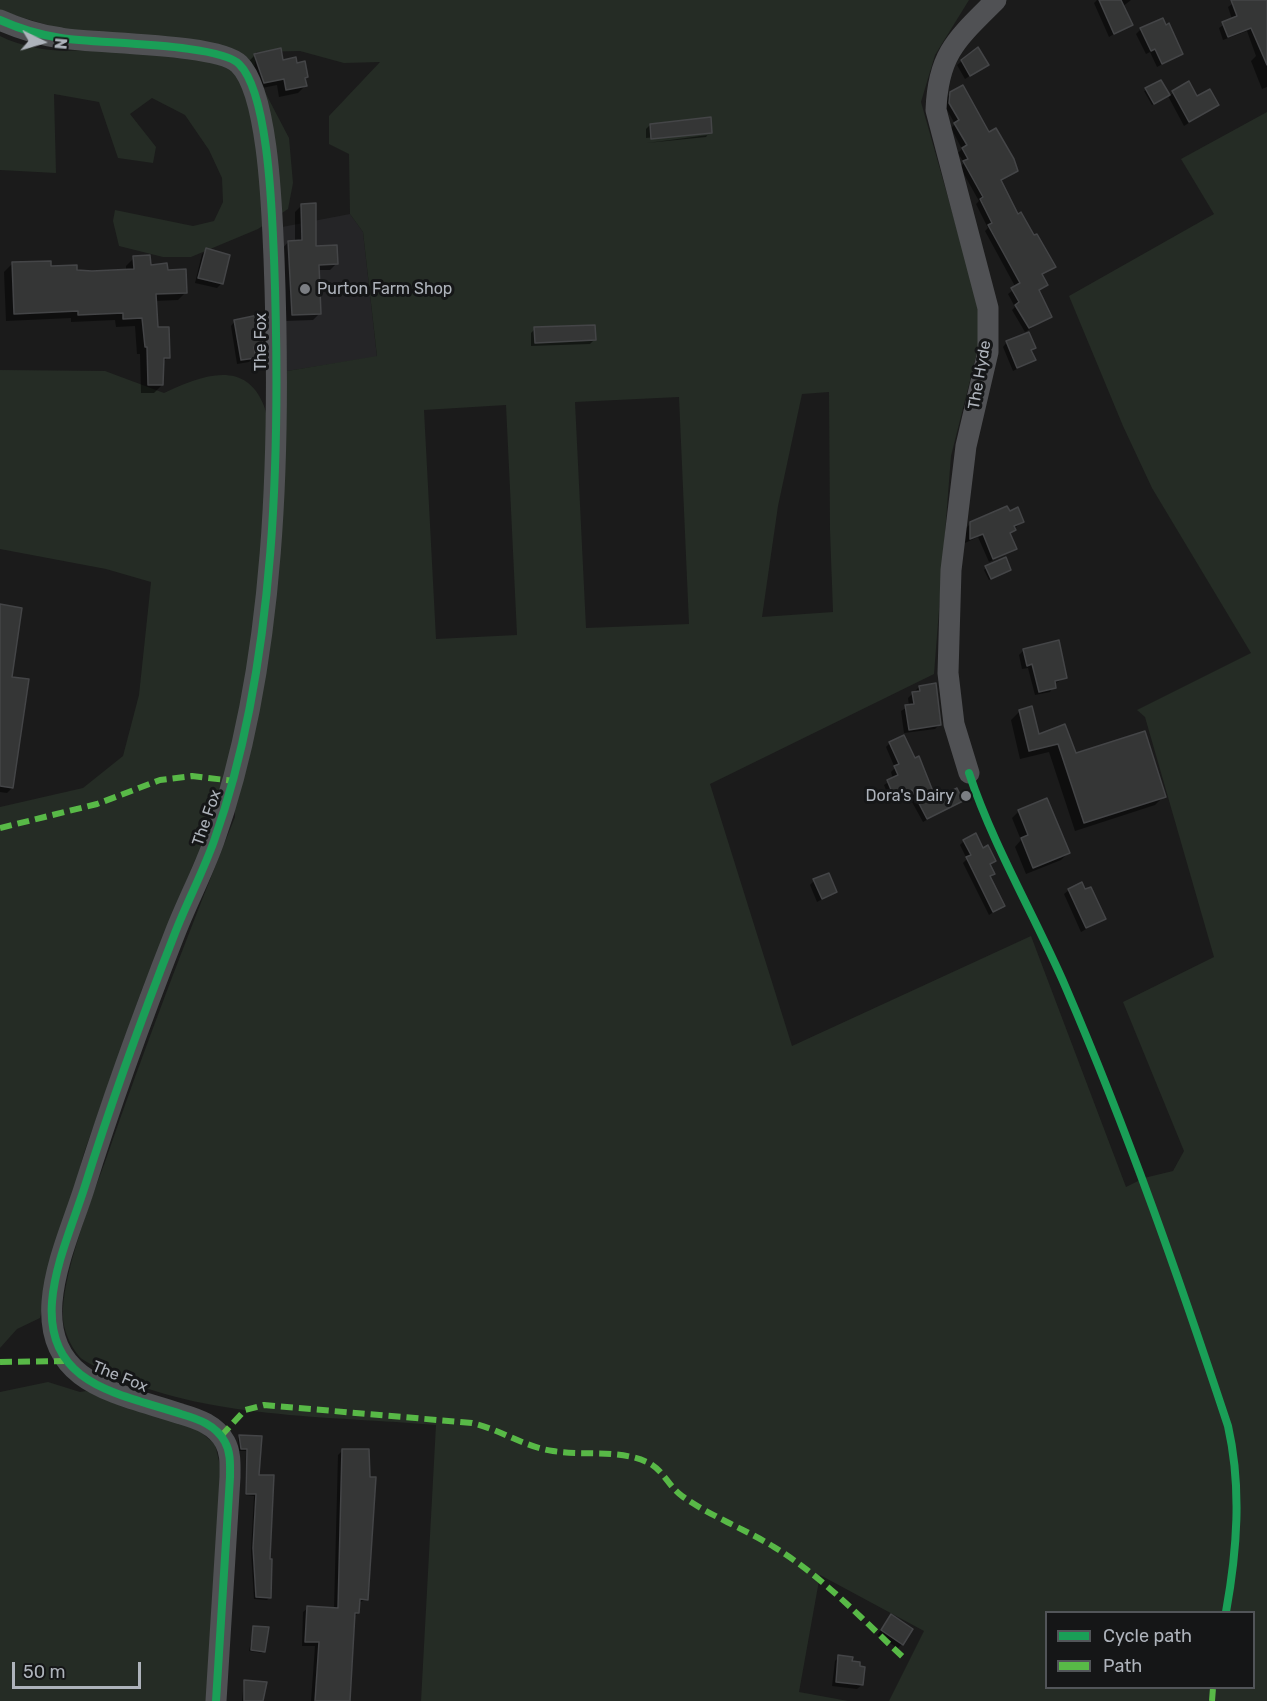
<!DOCTYPE html>
<style>
body{margin:0}
#map{position:relative;width:1267px;height:1701px;overflow:hidden;background:#1b1b1b;font-family:Rubik,sans-serif}
canvas{display:block}
.legend{position:absolute;left:1045px;top:1611px;width:210px;height:78px;box-sizing:border-box;background:#151617;border:2px solid #525559;margin:0;padding:8px 10px;list-style:none;font-size:18px;color:#aeb3bb}
.legend li{display:flex;align-items:center;gap:12px;height:30px}
.legend b{width:30px;border:2px solid #525559}
.north{position:absolute;left:12px;top:12px;width:60px;height:60px;-webkit-text-stroke:4px #151617;paint-order:stroke;rotate:95deg;font-size:16px;font-weight:700;line-height:24px;text-align:center;color:#aeb3bb}
.north::after{content:'';display:block;margin:auto;width:21px;height:27px;background:#aeb3bb;clip-path:polygon(50% 0,100% 100%,50% 72%,0 100%)}
.scale{position:absolute;left:12px;top:1662px;width:129px;height:27px;box-sizing:border-box;border:3px solid #aeb3bb;border-top:0;padding-left:8px;font-size:18px;line-height:21px;white-space:nowrap;color:#aeb3bb;-webkit-text-stroke:4px #151617;paint-order:stroke}
</style>
<div id="map">
<canvas width="1267" height="1701"></canvas>
<ul class="legend">
<li><b style="height:8px;background:#1a9f57"></b>Cycle path</li>
<li><b style="height:8px;background:#58b947"></b>Path</li>
</ul>
<div class="north">N</div>
<div class="scale">50 m</div>
</div>
<script>
const g = document.querySelector('canvas').getContext('2d');
g.lineJoin = 'round';
function paint(path, color) { g.fillStyle = color; g.fill(path, 'evenodd'); }
function stroke(path, color, width, dash) { g.strokeStyle = color; g.lineWidth = width; g.lineCap = dash ? 'butt' : 'round'; g.setLineDash(dash || []); g.stroke(path); }
function label(font, color, halo, rows, align = 'center') {
  g.font = font + ' Rubik,sans-serif'; g.lineWidth = 6; g.setLineDash([]); g.textBaseline = 'middle'; g.strokeStyle = halo; g.fillStyle = color; for (const [text, x, y, turn = 0] of rows) {
    g.save(); g.translate(x, y); g.rotate((+turn || 0) * Math.PI / 180); g.textAlign = isNaN(turn) ? turn : align; if (halo) g.strokeText(text, 0, 0); g.fillText(text, 0, 0); g.restore();
  }
}
const built = new Path2D(`
 M350 214 363 232 377 357 287 371 282 227Z`);
const green = new Path2D(`
 M0 0H969L935 55 921 102 979 307 980 341 951 456 934 674 710 784 792 1046 1031 936 1126 1187 1144 1178 1173 1171 1184 1151 1123 1002 1214 957 1145 717 1137 710 1251 653 1152 488 1123 426 1069 296 1214 214 1181 159 1267 112V1701H889L924 1631 820 1575 799 1692 848 1701H421L436 1425C332 1416 201 1419 107 1372 99 1368 89 1364 82 1359 72 1350 63 1330 63 1317 61 1279 91 1199 105 1162 145 1046 189 931 235 817V798L196 858 141 992 84 1153 40 1318 17 1329 0 1348V807L83 788 123 756 139 695 151 582 106 569 0 549V370L105 371 164 393C199 377 245 357 264 406 270 424 272 444 280 460L287 371 377 356 363 232 350 214 349 154 329 144V116L380 62 344 63 300 51 256 52 254 71 289 138 293 183 288 209 258 229 191 257H163L119 246 113 221 115 210 193 226 214 221 223 202 222 178 209 150 185 115 152 98 130 114 156 147 153 163 118 158 99 102 54 94 56 173 0 170V36C41 56 78 51 122 47L0 11ZM829 392 830 530 833 612 762 617 778 506 802 394ZM679 397 689 624 586 628 575 402ZM506 405 517 635 436 639 424 410ZM1046 1612H1254V1688H1046Z
 M48 1382 80 1392 86 1391 198 1430 215 1444 221 1470 208 1701H0V1392Z`);
const shadow = new Path2D(`
 M1097 0H1131L1122 7 1131 24 1109 37 1094 3Z
 M1238 0H1264L1267 9V87L1262 89 1251 61 1256 56 1247 31 1223 40 1219 28 1232 19 1228 7Z
 M1165 27 1181 54 1157 67 1150 52 1146 54 1136 34 1141 29Z
 M255 55 296 65 307 77 304 80 305 86 298 93 279 97 277 85 257 89 248 62Z
 M962 61 987 65 965 79 957 65Z
 M1161 82 1169 96 1188 83 1196 98 1217 105 1184 126 1168 96 1152 105 1144 91Z
 M951 93 989 135 1016 170 1000 181 1017 216 1054 266 1041 275 1046 285 1038 291 1050 317 1025 332 1012 310 1015 307 1008 294 1016 288 985 231 988 228 976 204 979 201 960 167 964 163 958 153 962 149 951 128 955 124 946 108V98Z
 M709 119 710 132 706 137 647 143 708 135V132L646 138V129L650 125Z
 M302 205 315 247 337 263 330 270H318L320 313 313 320 286 321 282 249 288 242H295V212Z
 M207 250 229 256 221 284 217 288 195 283 202 254Z
 M134 258 166 271 186 292 178 300 155 301 157 328 168 357 162 363V385L154 393H141L140 354H137L135 326 116 327 115 320 71 322V318L6 321 4 272 12 264 76 272 126 271V266Z
 M235 321 262 345 253 350 254 357 249 362 237 364 231 326Z
 M535 329 594 340 590 344 531 346V333Z
 M1007 342 1034 348 1030 351 1034 360 1013 371 1003 347Z
 M1009 513 1022 521 1009 535 1015 549 989 562 978 537 965 543 966 528 971 523Z
 M986 568 1008 571 989 580 984 570Z
 M0 606 10 678 12 788 7 793 0 792Z
 M1058 642 1065 678 1054 684 1050 692 1035 695 1028 668 1022 669 1019 655 1023 651Z
 M919 687 940 724 935 729 904 733 901 711 909 706 908 698Z
 M1020 711 1038 736 1064 726 1075 755 1164 796 1155 805 1075 831 1049 752 1020 759 1011 720Z
 M890 743 935 801 961 800 923 822 907 793 890 800 884 785 893 779 891 772 895 768 886 747Z
 M1019 811 1068 853 1061 860 1026 874 1015 847 1021 840 1012 818Z
 M964 841 983 850 994 861 989 866 993 873 989 877 1003 906 989 915 963 863 967 859 960 845Z
 M814 881 835 892 817 902 810 885Z
 M1069 890 1104 919 1081 932 1064 894Z
 M240 1436 260 1438 257 1476 268 1560 270 1597 267 1600 254 1599 251 1551 254 1496 245 1495 246 1451H239L238 1438Z
 M343 1450 367 1599 358 1603V1613L353 1618 348 1701H311L315 1646H302L303 1612 308 1608 334 1609 338 1455Z
 M891 1616 902 1644 898 1648 877 1635Z
 M254 1627 264 1651 262 1653 249 1651Z
 M839 1657 858 1668 862 1685 857 1689 832 1686 835 1661Z
 M244 1682 265 1684 263 1701H242Z`);
const building = new Path2D(`
 M1099 0H1121L1133 25 1114 34Z
 M1231 0H1267V65L1251 28 1228 37 1222 22 1237 16Z
 M1163 18 1166 25 1169 23 1183 54 1162 64 1155 49 1151 51 1140 28Z
 M978 47 989 65 970 76 961 60Z
 M281 48 283 60 296 57 297 63 305 61 308 77 305 78 307 86 286 90 284 79 264 83 254 54Z
 M1161 80 1170 95 1154 104 1145 88Z
 M1189 81 1197 96 1210 89 1219 105 1189 122 1172 91Z
 M963 85 989 132 996 128 1014 159 1018 171 1001 180 1018 214 1021 212 1034 235 1037 234 1056 267 1042 274 1048 285 1039 290 1052 317 1029 328 1015 305 1019 302 1011 288 1020 283 988 225 992 223 980 199 983 197 963 161 968 159 962 148 967 145 954 123 959 120 949 103 950 92Z
 M711 117 712 133 651 139 650 124Z
 M316 203V246L337 245 338 264 319 265 321 314 292 315 288 241 302 240 301 204Z
 M206 248 230 255 223 284 198 278Z
 M150 255 151 265 167 263 168 270 186 269 187 293 156 294 158 327H169L170 358H164L163 385H148L147 347H145L142 318 123 319V313L78 315V311L14 314 12 262 51 261V266L77 265V270L92 271 134 269 133 256Z
 M258 315 263 345 254 347 256 358 241 360 234 320Z
 M595 325 596 340 535 343 534 327Z
 M1029 332 1036 348 1031 350 1036 360 1017 368 1006 341Z
 M1007 506 1010 511 1018 507 1024 522 1014 526 1016 530 1010 533 1017 549 993 559 983 534 970 539V522Z
 M1006 557 1011 570 991 579 985 566Z
 M0 604 22 608 12 677 29 679 13 788 0 786Z
 M1059 640 1067 678 1055 681 1056 688 1039 692 1032 664 1027 666 1023 649Z
 M936 683 941 725 909 730 905 705 914 704 912 692 920 691 919 686Z
 M1032 706 1039 734 1065 724 1076 753 1145 731 1166 797 1084 823 1058 744 1029 751 1019 710Z
 M904 735 915 758 919 756 936 799 957 788 963 801 927 819 912 790 894 797 887 780 898 775 894 766 899 764 889 742Z
 M1047 798 1070 853 1033 868 1021 838 1028 835 1018 810Z
 M976 833 983 848 988 845 996 861 990 864 995 874 990 876 1005 906 993 912 966 857 971 855 963 840Z
 M829 873 837 892 822 899 813 879Z
 M1082 882 1085 889 1091 887 1106 919 1086 928 1068 889Z
 M239 1435 262 1436 259 1475H274L270 1559H272L271 1598 256 1597 253 1548 256 1494H246L247 1449H241Z
 M342 1449H369L370 1477H376L368 1600 360 1599 359 1613H355L350 1701H315L319 1642H305L307 1606 338 1608Z
 M891 1614 913 1629 903 1645 881 1630Z
 M253 1626 269 1627 265 1652 251 1650Z
 M838 1655 853 1657 852 1661 860 1662V1666L865 1667 863 1685 836 1682Z
 M244 1680 267 1682 263 1701H244Z`);
const minor = new Path2D(`
 M0 20C20 29 40 35 61 38 96 44 218 43 239 64 269 93 272 215 274 258 281 444 277 664 214 841 203 872 187 902 175 933 142 1017 111 1103 84 1189 72 1226 55 1264 52 1302 46 1385 118 1393 181 1414 198 1419 216 1425 225 1442 231 1453 230 1465 230 1477L216 1701
 M969 773 954 724 948 673 951 570 966 446 988 352V308L936 110C938 53 958 38 996 0`);
const quiet = new Path2D(`
 M0 828 97 804 160 780 192 776 234 781
 M0 1362 64 1361
 M221 1436 245 1410 264 1405 472 1423C502 1430 524 1447 553 1451 583 1456 618 1449 647 1462 663 1469 668 1486 682 1496 710 1516 745 1529 774 1547 823 1577 863 1620 905 1659
 M1212 1701 1213 1688`);
const cycleway = new Path2D(`
 M0 20C20 29 40 35 61 38 96 44 218 43 239 64 269 93 272 215 274 258 281 444 277 664 214 841 203 872 187 902 175 933 142 1017 111 1103 84 1189 72 1226 55 1264 52 1302 46 1385 118 1393 181 1414 198 1419 216 1425 225 1442 231 1453 230 1465 230 1477L216 1701
 M969 773C994 848 1035 916 1066 988 1128 1132 1179 1278 1228 1426 1242 1488 1237 1551 1226 1612`);
const markers = [
 [305,289,6,"#7b7e83"],
 [966,796,6,"#7b7e83"]
];
const poiNames = [
 ["Purton Farm Shop",317,289],
 ["Dora's Dairy",954,796,"right"]
];
const streetNames = [
 ["The Fox",261,342,-90],
 ["The Hyde",980,375,-80],
 ["The Fox",207,818,-71],
 ["The Fox",120,1377,22]
];
paint(built, '#252527');
paint(green, '#252c25');
paint(shadow, '#0007');
paint(building, '#353636');
stroke(building, '#444547', 1.5);
stroke(minor, '#505154', 21);
stroke(quiet, '#58b947', 6, [12, 6]);
stroke(cycleway, '#1a9f57', 8);
for (const [x, y, r, color] of markers) { const dot = new Path2D(); dot.arc(x, y, r, 0, 2 * Math.PI); g.fillStyle = color; g.fill(dot); stroke(dot, '#151617', 2); }
label('16px', '#aeb3bb', '#151617', poiNames, 'left');
label('16px', '#aeb3bb', '#151617', streetNames);
</script>
